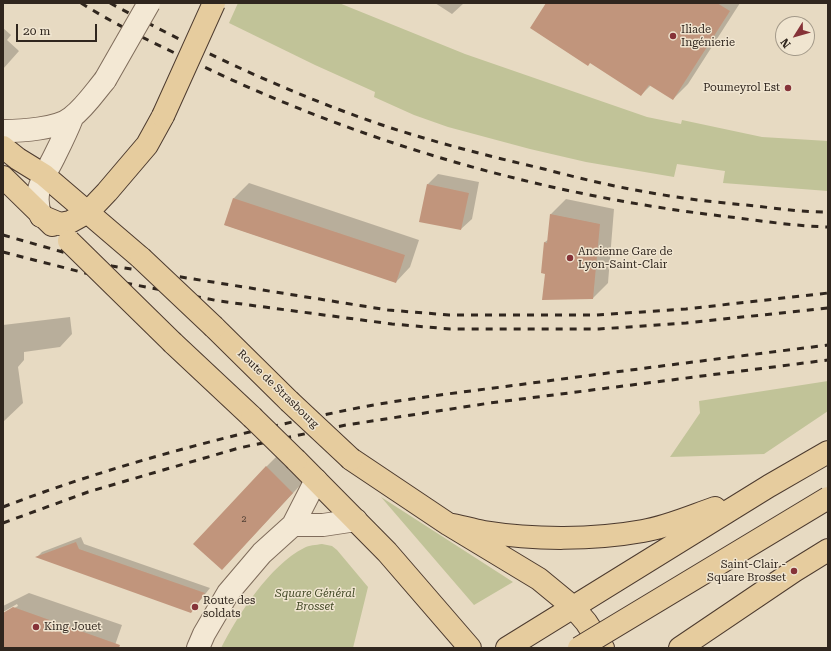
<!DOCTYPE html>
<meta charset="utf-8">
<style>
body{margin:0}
#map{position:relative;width:831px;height:651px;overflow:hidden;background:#e7dac2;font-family:"Roboto Serif",serif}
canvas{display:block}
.frame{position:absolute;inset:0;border:4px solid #30261e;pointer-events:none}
.north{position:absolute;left:775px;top:16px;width:40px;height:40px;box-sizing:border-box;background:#f0e5d0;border:1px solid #a39989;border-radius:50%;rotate:233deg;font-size:11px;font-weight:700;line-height:16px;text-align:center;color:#30261e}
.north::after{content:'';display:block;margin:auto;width:14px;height:18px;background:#863338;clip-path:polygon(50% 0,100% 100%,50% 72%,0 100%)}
.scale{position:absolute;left:16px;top:24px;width:81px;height:18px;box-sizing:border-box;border:2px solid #30261e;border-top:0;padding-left:5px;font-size:12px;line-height:14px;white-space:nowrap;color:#30261e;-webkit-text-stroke:3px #f0e5d0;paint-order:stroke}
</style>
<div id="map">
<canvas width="831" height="651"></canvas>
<div class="frame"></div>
<div class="north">N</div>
<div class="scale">20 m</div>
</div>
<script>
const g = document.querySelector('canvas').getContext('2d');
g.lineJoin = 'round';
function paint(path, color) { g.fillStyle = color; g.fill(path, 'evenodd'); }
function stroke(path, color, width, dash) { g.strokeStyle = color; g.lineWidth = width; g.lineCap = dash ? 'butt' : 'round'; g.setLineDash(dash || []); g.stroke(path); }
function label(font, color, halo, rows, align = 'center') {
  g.font = font + ' "Roboto Serif",serif'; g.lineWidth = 3; g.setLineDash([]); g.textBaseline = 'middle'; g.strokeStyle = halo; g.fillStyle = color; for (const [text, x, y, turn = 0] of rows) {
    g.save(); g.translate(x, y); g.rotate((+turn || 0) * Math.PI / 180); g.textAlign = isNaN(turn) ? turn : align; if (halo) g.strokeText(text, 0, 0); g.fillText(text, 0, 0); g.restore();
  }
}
const green = new Path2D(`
 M238 3H339L465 54 647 117 681 124 682 120 762 137 828 141V191L723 183 725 171 677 164 674 177 586 162 530 149 448 127 414 115 374 97 375 92 315 65 229 23Z
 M828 381V411L764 454 670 457 700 413 699 401Z
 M381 497 513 582 474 605Z
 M322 544 332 546 337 550 368 587 353 648H221C238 615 270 565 304 548 309 545 316 545 322 544Z`);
const shadow = new Path2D(`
 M435 3H464L452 14Z
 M547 3H740L688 84 673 99 651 85 641 95Z
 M3 28 11 35 7 40 19 51 3 69Z
 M438 174 479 182 472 219 461 229 421 221 428 184Z
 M249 183 419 240 410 267 396 282 225 225 234 198Z
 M566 199 614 209 608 283 593 298 546 273 545 242 549 239 551 214Z
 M70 317 72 334 60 347 24 352V360L18 367 23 403 3 422V325Z
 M281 452 308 477 222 569 266 467Z
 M81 537 84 544 210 588 191 612 37 557 42 552Z
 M29 593 122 625 114 648H3V614L18 606 17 604 3 612V606Z`);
const building = new Path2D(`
 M546 3H717L730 11 673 100 649 85 641 96 590 63 588 66 530 28Z
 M427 184 469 193 461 230 419 222Z
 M233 198 405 255 396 283 224 225Z
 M550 214 600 224 593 299 542 300 545 274 541 273 544 242 547 243Z
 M266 466 293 493 222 570 193 544Z
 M76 542 79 549 205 593 191 613 35 557Z
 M13 607 120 645 119 648H3V613Z`);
const minor = new Path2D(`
 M3 131C21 131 58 129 72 117 85 107 95 92 105 80
 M41 216C31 192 45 176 55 155 61 143 67 131 72 118
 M293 525H323L356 520
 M198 648 204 634 228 593 262 553 293 525 316 480`);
const major = new Path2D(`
 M3 147 18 159 44 175 141 258
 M3 177 52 225
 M41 216 60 224 70 222 88 212 107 192 147 145 163 116
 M214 327 289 401
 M173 343 252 417
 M351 459 448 524 539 579 573 607 586 622 603 648
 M296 460 387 552 470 648
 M448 524C460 526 472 530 484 532 534 540 593 540 643 531 667 527 692 516 715 508
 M507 648 769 486 828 452
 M680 648 794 571 828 550`);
const rail = new Path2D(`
 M81 3C119 27 160 46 200 65 367 145 546 196 730 217 762 221 795 226 828 227
 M110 3C197 50 286 92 379 124 433 142 488 156 544 169 582 179 620 188 658 194 691 200 724 203 756 206 780 209 804 212 828 212
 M3 235 112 266 388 310 449 315H596L686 309 828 293
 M3 252 120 282 219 301 392 324 450 329H599L686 323 828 308
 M3 507C110 466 221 437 333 413 392 400 456 393 517 385 621 371 724 358 828 345
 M3 523 88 492 146 475 239 448 346 425 490 403 828 360`);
const minorBridge = new Path2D(`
 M105 80 149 3`);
const majorBridge = new Path2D(`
 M163 116 214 3
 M69 241 173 343
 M141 258 214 327
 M289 401 351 459
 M252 417 296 460
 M579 648 828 498`);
const markers = [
 [673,36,4,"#863338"],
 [788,88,4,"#863338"],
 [570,258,4,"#863338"],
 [794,571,4,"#863338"],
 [195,607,4,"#863338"],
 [36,627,4,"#863338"]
];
const numberNames = [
 ["2",244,519]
];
const poiNames = [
 ["Iliade",681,30],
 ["Ingénierie",681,43],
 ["Poumeyrol Est",780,88,"right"],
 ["Ancienne Gare de",578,252],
 ["Lyon-Saint-Clair",578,265],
 ["Saint-Clair -",786,565,"right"],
 ["Square Brosset",786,578,"right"],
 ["Route des",203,601],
 ["soldats",203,614],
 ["King Jouet",44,627]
];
const streetNames = [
 ["Route de Strasbourg",278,389,44]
];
const parkNames = [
 ["Square Général",315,594],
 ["Brosset",315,607]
];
paint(green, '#c1c398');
paint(shadow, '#0003');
paint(building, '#c1957c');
stroke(minor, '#7f6c5b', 24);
stroke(major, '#4d3b2f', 24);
stroke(minor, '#f3e8d4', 22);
stroke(major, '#e6cc9e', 22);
stroke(rail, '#30261e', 3, [7, 7]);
stroke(minorBridge, '#7f6c5b', 24, []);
stroke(majorBridge, '#4d3b2f', 24, []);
stroke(minorBridge, '#f3e8d4', 22);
stroke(majorBridge, '#e6cc9e', 22);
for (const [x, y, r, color] of markers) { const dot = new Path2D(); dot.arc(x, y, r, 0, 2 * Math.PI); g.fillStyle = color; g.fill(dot); stroke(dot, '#f0e5d0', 1.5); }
label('9px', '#544236', null, numberNames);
label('11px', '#30261e', '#f0e5d0', poiNames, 'left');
label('11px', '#30261e', '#f0e5d0', streetNames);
label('italic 11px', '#434a27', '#f0e5d0', parkNames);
</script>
